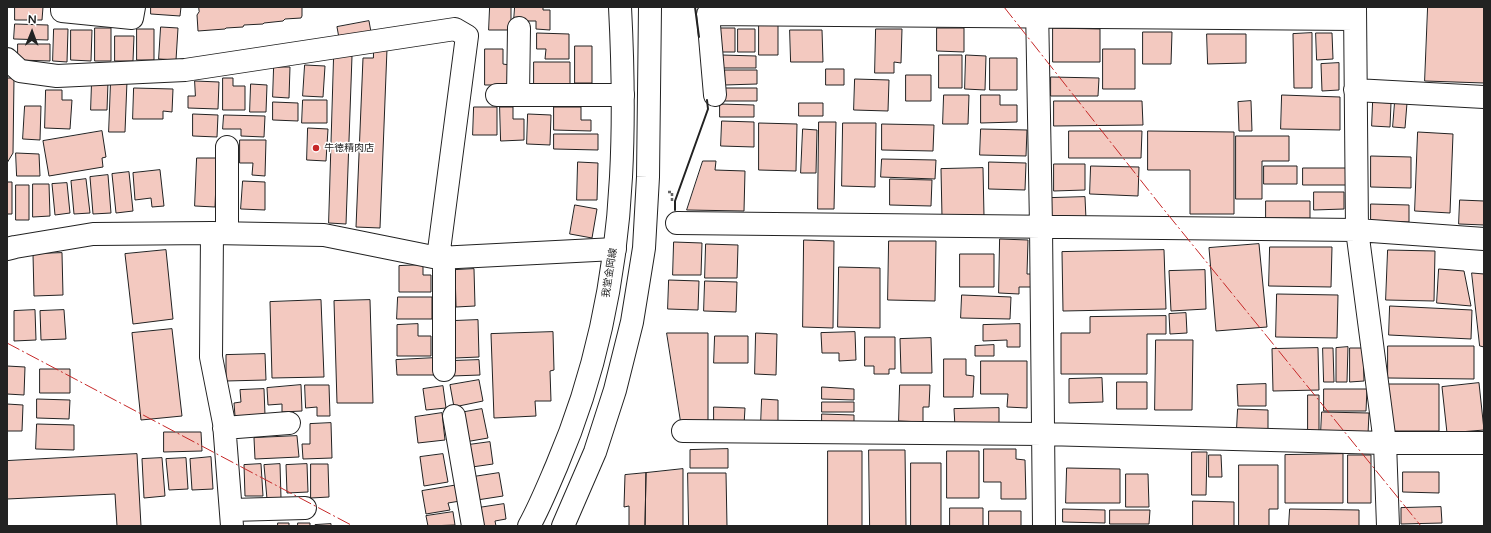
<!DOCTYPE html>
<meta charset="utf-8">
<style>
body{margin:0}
#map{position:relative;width:1491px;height:533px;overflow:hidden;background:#fff;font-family:"Varela Round",sans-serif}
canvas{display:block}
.frame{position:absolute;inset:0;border:8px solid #222;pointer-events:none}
.north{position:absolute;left:12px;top:12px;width:40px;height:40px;-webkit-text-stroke:3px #fff;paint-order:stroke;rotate:1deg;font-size:11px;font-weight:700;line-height:16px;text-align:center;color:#222}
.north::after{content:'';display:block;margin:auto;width:14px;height:18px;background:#222;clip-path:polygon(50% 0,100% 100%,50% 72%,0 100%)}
</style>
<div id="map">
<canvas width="1491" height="533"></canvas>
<div class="frame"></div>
<div class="north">N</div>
</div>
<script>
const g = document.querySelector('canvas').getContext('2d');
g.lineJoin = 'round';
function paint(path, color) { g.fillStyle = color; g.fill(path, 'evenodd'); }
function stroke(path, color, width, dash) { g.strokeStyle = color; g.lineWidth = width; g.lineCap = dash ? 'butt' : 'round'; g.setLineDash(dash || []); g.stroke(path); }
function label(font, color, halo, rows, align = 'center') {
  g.font = font + ' "Varela Round","Noto Sans JP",sans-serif'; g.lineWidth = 3; g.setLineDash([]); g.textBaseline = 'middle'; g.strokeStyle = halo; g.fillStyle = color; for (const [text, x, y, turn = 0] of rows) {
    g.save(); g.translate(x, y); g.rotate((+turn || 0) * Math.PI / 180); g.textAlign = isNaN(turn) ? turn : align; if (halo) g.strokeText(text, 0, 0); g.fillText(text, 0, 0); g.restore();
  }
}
const building = new Path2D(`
 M15 7H43L42 20H15Z
 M151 7H181L180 16 151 14Z
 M199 7H302V16L301 18 285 19 283 21 264 23 263 24 244 25 243 27 226 28 225 29 198 31 197 15 199 12Z
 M490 7H511V30H489Z
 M515 7H543V10H550V30L536 29V21H514Z
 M1254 7H1338V8L1254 10Z
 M1428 7H1484V83L1425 81Z
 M369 21 371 32 339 38 337 27Z
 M15 24 48 25V40L14 39Z
 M759 25H778V55H759Z
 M161 27 178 28 176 60 159 59Z
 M95 28H111V61H95Z
 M717 28H735V52H717Z
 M937 28H964V52L937 51Z
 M1053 28 1100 29V62H1053Z
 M54 29H68L67 62 53 61Z
 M137 29H154V60H137Z
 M738 29H755V52H738Z
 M876 29H902L901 63 894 62V73H875Z
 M71 30H92L91 61 71 60Z
 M790 30H822L823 62H791Z
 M1143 32H1172L1171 64H1143Z
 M537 33 569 34V59H545L546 49H537Z
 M1312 33V88H1294L1293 34Z
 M1316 33H1332L1333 59 1317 60Z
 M1207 34H1246V63L1208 64Z
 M115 36H134L133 61H115Z
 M18 44H50V61L18 60Z
 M575 46H592V83H575Z
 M374 48 387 49 380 228 356 227 363 58H373Z
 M485 49H503V64L509 65V85H485Z
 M1103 49H1135V89H1103Z
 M722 55 756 56V68H722Z
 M939 55H962V88H939Z
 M966 55 986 56 985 90 965 89Z
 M334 56H352L346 224 329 223Z
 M990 58H1017V90H990Z
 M534 62H570V86L534 85Z
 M1339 63V90L1322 91 1321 64Z
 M305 65 325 66 323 97 303 96Z
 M274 67H290L289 98 273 97Z
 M826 69H844V85H826Z
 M725 70H757V84L725 85Z
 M906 75H931V101H906Z
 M1051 77 1099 78 1098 96H1051Z
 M7 78H14L13 153 7 163Z
 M223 78H233V86H245V110H223Z
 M855 79 889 80 888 111 854 110Z
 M92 81 108 82 107 110H91Z
 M111 81H127L125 132H109Z
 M195 81 219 82 218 109 188 108V96H195Z
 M251 84 267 85 266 112H250Z
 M134 88 173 89 172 112 163 111V119H133Z
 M725 88H757V101H725Z
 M46 90H62V100H72L70 129 45 128Z
 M944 95H969L968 124H943Z
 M981 95H1000V105H1017V122L981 123Z
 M1282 95 1340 97V130L1281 129Z
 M303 100H327V123H302Z
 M1054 101H1142L1143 125 1054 126Z
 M1251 101 1252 131H1239L1238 102Z
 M273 102 298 103V121L273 120Z
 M1373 102 1391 103 1390 127 1372 126Z
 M1395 102 1407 103 1405 128 1393 127Z
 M799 103H823V116H799Z
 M720 104 754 105V117H720Z
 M25 106H41L40 140 23 139Z
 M474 107H497V135H473Z
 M500 107H513V119H524V140L501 141Z
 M554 107H581V120H591V131L554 130Z
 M193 114 218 115 217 137 193 136Z
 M528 114 551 115 550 145 527 144Z
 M224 115 265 116 264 137 241 136V129H223Z
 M722 121 754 122V147L721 146Z
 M819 122H836L834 209H818Z
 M759 123 797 124 796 171 759 170Z
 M843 123H876L875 187 842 186Z
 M882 124 934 125 933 151 882 150Z
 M308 128 328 129 326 161 307 160Z
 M803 129 817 130 816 173H801Z
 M981 129 1027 130 1026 156 980 155Z
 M102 131 106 157 102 158 103 167 49 176 43 141Z
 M1069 131H1142L1141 158H1069Z
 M1148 131 1234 132V214H1190V170H1148Z
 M1418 132 1453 134 1450 213 1415 211Z
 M554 134H598V150L554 149Z
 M1236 136H1289V161H1262V199H1236Z
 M240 140H266L265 176 252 175 253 163H240Z
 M16 153 39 154 40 176H17Z
 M1371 156 1411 157V188L1371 187Z
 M197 158H217L215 207 195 206Z
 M882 159 936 160 935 179 881 177Z
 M703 161H716L715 170 745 171 744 211 687 210Z
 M578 162 598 163 597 200H577Z
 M989 162 1026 163 1025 190 989 189Z
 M1054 164H1085V190L1054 191Z
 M1091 166 1139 167 1138 196 1090 194Z
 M1264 166H1297V184H1264Z
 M983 168 984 216 942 217 941 169Z
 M1303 168H1347V185H1303Z
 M160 170 164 206 152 207 151 198 135 200 133 173Z
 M129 172 133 211 116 213 112 174Z
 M108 175 111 213 93 214 90 177Z
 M86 179 90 213 74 214 71 181Z
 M890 179 932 180 931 206 890 205Z
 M243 181 265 182V210L241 209Z
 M7 182H12V214H7Z
 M67 183 70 213 55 215 52 184Z
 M33 184H49L50 216 33 217Z
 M16 185H29V220H16Z
 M1314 192H1344V209L1314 210Z
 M1085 197 1086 219 1051 220V198Z
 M1460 200 1484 201V225L1459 224Z
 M1266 201H1310V218H1266Z
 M1371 204 1409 205V222L1371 221Z
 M575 205 597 209 592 238 570 234Z
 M1000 239 1028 240 1027 274H1031V287H1019V294L999 293Z
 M804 240 834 241 833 328 803 327Z
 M889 241H936L935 301 888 300Z
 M674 242 702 243 701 275H673Z
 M706 244 738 245 737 278H705Z
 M1259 244 1267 327 1216 331 1209 248Z
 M1270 247H1332L1331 287 1269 286Z
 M166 250 173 319 133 324 125 254Z
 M1164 250 1166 309 1063 311 1062 252Z
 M1388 250 1435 251 1434 301 1386 300Z
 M62 253 63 295 34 296 33 254Z
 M960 254H994V287H960Z
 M423 265V275H431V292H399V266Z
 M839 267 880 268V328L838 327Z
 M474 269 475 306 456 307 455 270Z
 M1439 269 1464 271 1471 306 1437 303Z
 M1205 270 1206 309 1171 311 1169 271Z
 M1472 273 1484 274V347L1480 346Z
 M669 280 699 281 698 310 668 309Z
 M705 281 737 282 736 312 704 311Z
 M1277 294 1338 295 1337 338 1276 337Z
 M962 295 1011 297 1010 319 961 318Z
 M398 297H432V319H397Z
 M321 300 324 377 272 378 270 302Z
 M370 300 373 403H337L334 301Z
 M1390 306 1472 310 1471 339 1389 335Z
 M35 310 36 340 14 341V311Z
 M64 310 66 339 41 340 40 311Z
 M1186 313 1187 333 1170 334 1169 314Z
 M1166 316V334H1147V374H1061V333H1090V317Z
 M478 320 479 357 455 358 453 321Z
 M418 324V336H431V356H397V325Z
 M1020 324V347H1007V340L983 341V325Z
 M172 329 182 416 141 420 132 333Z
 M553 332 554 370 550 371 551 401H535L536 416 494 418 491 334Z
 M855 332 856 360 839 361V353H822L821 333Z
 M667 333H708V422H681Z
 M756 333 777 334 776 375 755 374Z
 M715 336H748V363H714Z
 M865 337H895V369H889V374H874V366H865Z
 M931 338 932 373H901L900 339Z
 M1156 340H1193L1192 410H1155Z
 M994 345V356H975V346Z
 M1388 346H1474V379L1388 378Z
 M1348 347 1347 382H1336V348Z
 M1318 348 1319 390 1273 391 1272 349Z
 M1323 348H1333L1334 382H1324Z
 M1350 348H1363L1364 381 1350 382Z
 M265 354 266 380 226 381V355Z
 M435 358V375H397L396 360Z
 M944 359H966V375L974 376 973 397H944Z
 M479 360 480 375 452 376 451 361Z
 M981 361H1027V408L1007 407 1008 394H981Z
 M7 366 25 367 24 395 7 394Z
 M40 369H70V393H40Z
 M1102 378 1103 402 1069 403V379Z
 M479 380 483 401 454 407 450 385Z
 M1117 382H1147V409H1117Z
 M1479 383 1484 430 1447 433 1442 387Z
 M1266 384V406H1238L1237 385Z
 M1389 384H1439V431H1388Z
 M301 385 302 411 282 412V404L268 405 267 388Z
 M305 385H329L330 416H317V407L306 408Z
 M900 385H930L929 407H923V422L899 421Z
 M443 386 446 408 426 410 423 389Z
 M822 387 854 389V400L822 399Z
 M264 389 265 415 235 416 234 403 241 402 240 390Z
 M1324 389H1367L1366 411H1324Z
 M1308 395H1319V432H1308Z
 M37 399 70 400 69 419 37 418Z
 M762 399 778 400V425L761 424Z
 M822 402H854V412H822Z
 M7 404 23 405 22 431H7Z
 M714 407 745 408 744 425 714 424Z
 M999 408V426L955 427 954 409Z
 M482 409 488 438 465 442 459 413Z
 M1238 409 1268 410V430L1237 428Z
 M1322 412 1369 413 1368 434 1321 433Z
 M442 413 445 440 418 443 415 417Z
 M822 414 854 415V427H822Z
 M331 423 332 458 303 459 302 444H310V424Z
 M37 424 74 425V450L36 449Z
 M164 432H201L202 451 164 452Z
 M297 436 299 457 255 459 254 438Z
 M490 442 493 464 472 467 468 445Z
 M728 449V468H690V450Z
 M984 449H1016V459L1025 460 1026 499H1001V482H984Z
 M869 450H905L906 526H870Z
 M828 451H862V526H828Z
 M947 451H979V498H947Z
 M1192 452H1207L1206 495H1192Z
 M137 454 141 526H117L115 494 7 499V461Z
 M443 454 448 482 424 486 420 457Z
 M1343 454V503H1285V455Z
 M1209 455H1221L1222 477H1209Z
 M1348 455H1371V503H1348Z
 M211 457 213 489 192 490 190 459Z
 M162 458 165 496 144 498 142 459Z
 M186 458 188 489 169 490 166 459Z
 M911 463H941V526H911Z
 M261 464 263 496H245L244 465Z
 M280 464 281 498 267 499 264 465Z
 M307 464 308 492 287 493 286 465Z
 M311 464H328L329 497 311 498Z
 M1239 465H1278V509H1269V526H1239Z
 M1067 468 1120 469V503H1066Z
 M683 469V526H645L646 473Z
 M1403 472H1439V493L1403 492Z
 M499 473 503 496 477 500 473 477Z
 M646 473 645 526H629V506L624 507 625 475Z
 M688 473H726L727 526H689Z
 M1126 474H1148L1149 507H1126Z
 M458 485 460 501 448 503 450 510 426 514 422 491Z
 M1193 501 1234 502V526H1193Z
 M504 504 506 519 495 521 496 526H481L478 508Z
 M1441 507 1442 523 1401 524V508Z
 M950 508H983V526H950Z
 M1063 509 1105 510V523L1063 522Z
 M1290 509 1359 510V526H1289Z
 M1110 510H1150L1149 524H1110Z
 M989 511H1021V526H989Z
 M453 512 455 525 428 526 426 516Z
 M278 523H289V526H278Z
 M298 523H310V526H298Z
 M331 524V526H315V525Z`);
const path = new Path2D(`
 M668 192H672V203`);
const minor = new Path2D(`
 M62 7V11L132 18 134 7
 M1037 7 1041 226 1044 526
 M1355 7 1357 230 1385 443 1388 526
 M7 59 20 71 57 76 185 70 455 29 467 36 438 258
 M1355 90 1484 97
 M497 95H623
 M518 95 519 28
 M715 95 708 14 1355 19
 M677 223 1357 230 1484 239
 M212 233 211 357 224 423 232 526
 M227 233V147
 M7 249 15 247 93 234 212 233 324 235 438 258 615 249
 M444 258V370
 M454 416 473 526
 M224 428 289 423
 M683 431 1043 434 1385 443H1484
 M231 510 305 508`);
const major = new Path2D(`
 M529 526C540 506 548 486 557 465 596 374 616 275 621 177 624 120 623 64 620 7
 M563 526 595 452 615 390 632 322 644 248 648 177 650 7`);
const wall = new Path2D(`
 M695 7 699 37
 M675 210V201L708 109 707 100`);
const power = new Path2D(`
 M1004 7 1161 206 1421 526
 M7 343 353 526`);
const markers = [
 [316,148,4,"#c62828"]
];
const poiNames = [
 ["牛徳精肉店",324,148]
];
const streetNames = [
 ["我堂金岡線",610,273,-81]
];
paint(building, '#f3c9c0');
stroke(building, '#222', 1);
stroke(minor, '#222', 24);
stroke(major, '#222', 24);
stroke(path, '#646464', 2.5, [3, 2]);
stroke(minor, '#fff', 22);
stroke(major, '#fff', 22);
stroke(wall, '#222', 2);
stroke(power, '#c62828', 1, [14, 3, 2, 3]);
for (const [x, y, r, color] of markers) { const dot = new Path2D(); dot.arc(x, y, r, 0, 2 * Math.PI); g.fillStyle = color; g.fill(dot); stroke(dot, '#fff', 1.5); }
label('10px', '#222', '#fff', poiNames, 'left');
label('10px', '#222', '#fff', streetNames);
</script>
